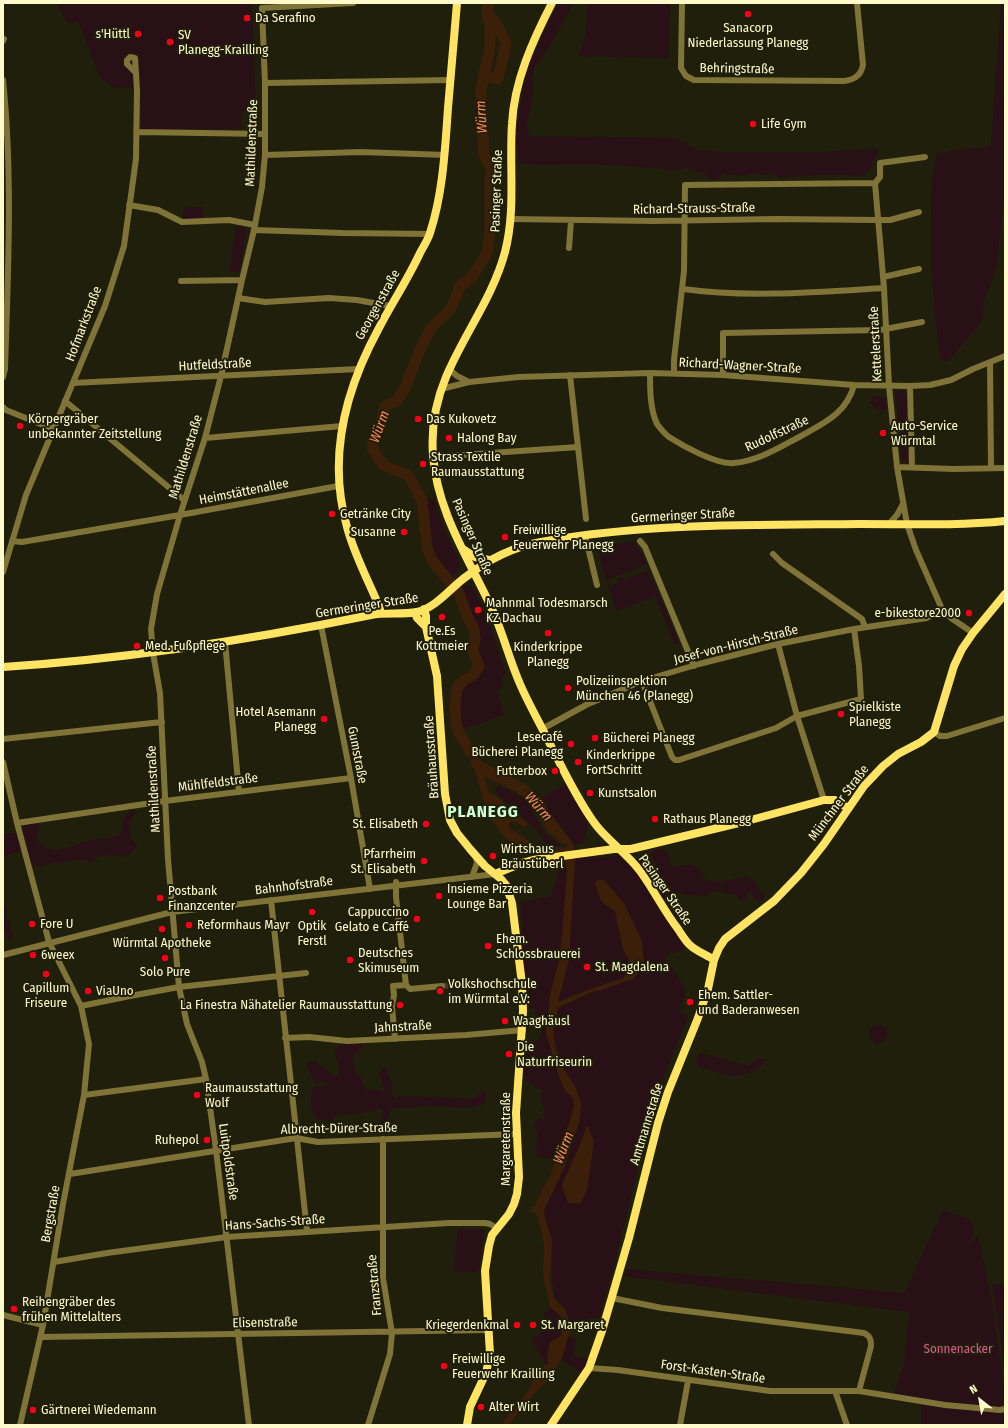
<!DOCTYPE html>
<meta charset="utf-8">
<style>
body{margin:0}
#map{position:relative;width:1008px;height:1428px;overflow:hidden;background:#1f1f0c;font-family:"Fira Sans Condensed",sans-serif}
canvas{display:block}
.frame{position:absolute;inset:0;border:4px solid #fffacb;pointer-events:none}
.north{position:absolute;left:960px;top:1380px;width:40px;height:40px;-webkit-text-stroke:3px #1f1f0c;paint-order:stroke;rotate:329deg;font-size:11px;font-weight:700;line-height:16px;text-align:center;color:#fffacb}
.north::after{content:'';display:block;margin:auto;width:14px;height:18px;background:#fffacb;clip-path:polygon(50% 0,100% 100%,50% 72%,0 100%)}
</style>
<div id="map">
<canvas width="1008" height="1428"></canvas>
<div class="frame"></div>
<div class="north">N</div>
</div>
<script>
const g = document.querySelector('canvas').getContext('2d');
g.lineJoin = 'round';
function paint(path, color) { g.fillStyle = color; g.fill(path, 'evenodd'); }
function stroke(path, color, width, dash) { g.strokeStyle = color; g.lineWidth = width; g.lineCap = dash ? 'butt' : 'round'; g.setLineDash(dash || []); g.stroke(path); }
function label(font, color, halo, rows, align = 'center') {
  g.font = font + ' "Fira Sans Condensed",sans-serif'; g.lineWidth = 4; g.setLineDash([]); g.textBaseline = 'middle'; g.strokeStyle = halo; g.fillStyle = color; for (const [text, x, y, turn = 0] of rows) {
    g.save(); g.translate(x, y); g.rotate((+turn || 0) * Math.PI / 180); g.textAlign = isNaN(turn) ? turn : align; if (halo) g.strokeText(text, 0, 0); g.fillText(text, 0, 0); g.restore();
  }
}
const green = new Path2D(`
 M57 3H252L256 110 241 111V129H142L141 88 112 87 100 77 78 21 67 23Z
 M558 3H574L540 62 534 68 532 79 533 87 531 107 527 122V131L530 136 673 138 698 150 723 152H819L876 149 879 150 878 155 876 156 869 171 861 176C834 173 807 175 780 178L771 172 767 175H762L758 172C747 176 734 176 723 173 720 178 717 180 711 180L704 173 697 172 687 168 675 170 621 165 522 164 517 160 518 154 515 142 523 87 530 61Z
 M588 3H670L668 58 579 56 586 35Z
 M1001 3H1005V191L996 269 984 301 982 321 948 361H941C932 300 928 235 933 173H934L937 153 991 146Z
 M253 140 259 142 257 172H245V151H252Z
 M203 207V218L183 219V208Z
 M236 226 247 229 239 273 230 271Z
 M899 391H906L910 462 902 461 901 459 896 397Z
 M870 396 886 397V410H879L870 403 873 399Z
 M434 498 444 528 460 564 458 570 451 578 433 557 430 546 425 500Z
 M635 542 647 564 606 581 597 546Z
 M649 570 679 643 675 645 655 596 617 611 608 587 618 583 617 579 622 577 624 580Z
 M470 585 474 589 490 625 506 674 501 677 503 687 497 692 504 715 463 729C460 718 454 692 464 684 473 677 476 677 482 667L476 650 479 639 476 627 470 617 467 604 460 589 464 586Z
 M566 784 588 825 583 843 575 845 540 799Z
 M499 785 522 797 529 805 545 834 561 845 549 847 537 830 507 803 495 790Z
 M131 810 137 811 129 823 131 839 137 845C135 851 130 854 124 857 116 855 107 853 98 857 95 858 93 861 90 863L84 859 53 863 38 867 32 865 31 863 23 838 22 828 29 824 35 823 40 828C31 840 43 849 55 850 61 851 80 843 88 841 98 838 111 840 121 834L124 818Z
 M12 833H16L22 848 18 852 3 856V834Z
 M658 849 667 851 672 867C693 865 695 860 706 881L719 882 748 877 754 880 762 894 766 896 759 902 755 899 751 892H748L745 900 740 901 735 893 728 894 714 890 705 896 687 895 677 892 661 900 639 865V857L655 873 659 870 650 853Z
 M620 856 637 874 663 916 684 942 682 944 684 947C681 954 676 952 670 953L665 957 686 991 679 1011 688 1016 657 1094 646 1134 615 1262 599 1318C583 1318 587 1318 575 1326L570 1325 568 1316 565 1308 555 1298 552 1278V1235L542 1214 557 1159V1161L553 1159 539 1157C532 1148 544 1135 534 1127L537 1120 541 1118 544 1120V1109L541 1098 543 1091 542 1089 534 1087 532 1083 524 1080V1077L522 1075 523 1069 525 1065 527 1045 532 1046 540 1038 546 1017 535 1015 536 1009 534 1007 532 1009 529 1008 525 997 521 929 523 928 521 902 552 896 551 894 557 877V864C577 855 599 858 620 856Z
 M3 905H5L13 939H9L3 932Z
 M869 1034a9 9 0 1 1 18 0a9 9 0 1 1-18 0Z
 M343 1043 349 1045 361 1043 363 1045C361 1051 356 1052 352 1057L356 1073 362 1080 361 1083 364 1088 368 1090 372 1089 384 1092 385 1089 379 1074 384 1067 388 1070 387 1072 392 1082 391 1094 396 1098 403 1096H415L471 1099 477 1098 478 1094 484 1090 486 1093 485 1103C471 1111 444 1106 428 1106 417 1106 405 1108 393 1109L390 1111 388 1119 389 1126 386 1128 381 1124 384 1112 382 1109 377 1108 371 1111 362 1113 335 1115 332 1120 330 1122 325 1119C308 1125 311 1097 313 1087L327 1085 328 1084 326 1081 317 1083C310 1079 312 1072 307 1067 308 1063 310 1061 314 1060L334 1076H339C340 1068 336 1059 335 1050Z
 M701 1053 749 1066 757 1059H766C764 1064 759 1067 755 1070 736 1082 718 1072 698 1066L696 1058Z
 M943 1210 970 1220C979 1236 969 1241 960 1253L978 1236 992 1301 1002 1374 1005 1382V1407L998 1408 893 1396 904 1364 910 1312 623 1276 627 1269 904 1293Z
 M458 1229H484L479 1272H454Z
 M992 1284 1005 1285V1376L1004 1374 1002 1351Z
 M550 1307C564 1319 564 1317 561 1336L550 1342 547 1360 549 1363 547 1366 531 1340 541 1333 548 1323 544 1313Z
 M568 1337 576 1338 573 1356 588 1359 581 1373 561 1359Z
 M921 1405 960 1409 1005 1411V1425H921Z`);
const water = new Path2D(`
 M464 741 470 743 481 764 489 792 497 796 516 816 527 822 528 826 524 827 514 821 510 822 508 826 509 828 544 850 564 848 568 846 566 843 563 844 548 832 529 800 533 797 537 796 572 842 574 848 575 861 569 960 558 1002 590 989 623 978 630 966 629 960 623 949 615 911C600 903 599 898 595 882L599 880H604L624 903 642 941 644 966 633 979 602 990 592 992 558 1008 553 1032 556 1049 564 1069 576 1088 581 1103 580 1120 564 1168 544 1210 546 1221 552 1241 550 1282 554 1299 565 1309 569 1321 570 1331 562 1358 554 1371 549 1376 548 1381 536 1391 509 1425H502L514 1407 525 1396 539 1371 549 1363 547 1360 550 1342 561 1336 564 1321 562 1317 550 1307 543 1274 544 1245 542 1233 536 1213 531 1212 532 1207H535L537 1200 551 1174 571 1117 574 1106 573 1099 564 1089 555 1065 546 1032 550 995 559 961 562 934 567 873 564 851 541 853 524 851 508 841 488 816 471 758 465 746Z
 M586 1126 588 1127 594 1141 587 1190 580 1204 568 1203 562 1185 584 1135Z`);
const river = new Path2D(`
 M484 75 491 78 498 79 506 44 497 24 487 13
 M471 753 459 733 456 723 455 704 457 688 462 682 474 674 479 666 473 651 475 639 474 629 468 618 459 593 432 560 427 548 422 500 408 475 383 465 372 448 375 435 380 428 385 406 397 401 405 388 419 352 431 328 451 309 460 286 472 277 487 254 490 229V178L492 168 484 156 481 89 490 48V27L487 13 488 3
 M476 763 485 770 524 790 533 798 542 809`);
const streetTunnel = new Path2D(`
 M442 986 458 985`);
const street = new Path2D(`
 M682 3 681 68 686 76 694 80 844 81C854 80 861 76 863 65L857 3
 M3 41 4 39
 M3 80C13 176 8 273 5 369L3 377
 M265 83 451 80
 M137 132 265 134
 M265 155 361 152 445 155
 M875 183 884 288 889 386 897 467 907 524 916 550 942 609 951 618 973 633
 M875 183 880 177V163L925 157
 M129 205 158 210 182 222 229 220 255 225
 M510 219 654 221 777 219 878 220H890L919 212
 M254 230 343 233 430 234
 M569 248 571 221
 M883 277 919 269
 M181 281 242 280
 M683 289C747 298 819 292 884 288
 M238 298 265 302 329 298 357 300 390 306
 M990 362 991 468
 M449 369 457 376 469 382
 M650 373C650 389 650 409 657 424 660 428 665 434 669 437 683 446 717 465 734 463 758 461 780 447 801 436 824 423 847 413 854 385
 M674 373V360L684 271 685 185 875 183
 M570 375 586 519
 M723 375V333L880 330 922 322
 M73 383 358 369
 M910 386 912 467
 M441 389 469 382 519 377 650 373 723 375 854 385 910 386 930 385 951 380 973 369 1005 356
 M65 401 184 500
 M3 407 6 410 53 429
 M205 438 342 426
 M433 457 578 447
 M897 467 954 469 1005 468
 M889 524 897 515 903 504
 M585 535 597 585
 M12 541 22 542 180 515 338 486
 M640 541 645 547 694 666
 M773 554 782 563 862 619 865 627
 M3 572 26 495 105 306 124 246 136 159 137 90 135 58 130 57 127 60V64L136 73
 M321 625 351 778 370 889
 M225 642 239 792
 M778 644 797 716 824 800
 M642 681 672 757 675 760H679L776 728 797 716 861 699 859 666 854 629
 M542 729 586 705 642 681 699 664 778 644 854 629 927 618 942 609
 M934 732 940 736H947L1005 718
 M3 739 162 722
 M3 762 17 823 49 942 81 1006 89 1044 84 1095 63 1204 43 1325 20 1425
 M17 823 165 801 351 778
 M472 877 477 863 476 857
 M396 882V897L406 985
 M271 900 307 1231
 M3 955 172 912 495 874
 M81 1006 130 996 179 987 306 973
 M285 1038 309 1037 347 1041 466 1035 523 1030
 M395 1039 392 1007 394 995 393 986 406 985 410 989 442 986
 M84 1095 206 1079
 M70 1174 296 1138 318 1142 516 1134
 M54 1262 107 1253 227 1237 449 1223H485L490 1224 497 1228
 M612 1298 662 1308 864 1333C870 1336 871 1339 871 1346L859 1391
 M3 1315 43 1325
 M41 1337 489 1330
 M589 1368 618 1370 770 1391H859L945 1405 1000 1410 1005 1409
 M835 1391 847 1425
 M249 1425 216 1150 206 1079 202 1062 187 1024 179 987 168 859 160 693 153 653 151 629 157 594 180 515 205 438 221 376 242 280 254 230 262 187 265 155V83L262 8 353 3
 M368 1425 390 1354 392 1333 383 1278V1139
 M680 1425 688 1381`);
const secondary = new Path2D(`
 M552 3C533 40 514 81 512 124 509 166 516 210 505 252 493 297 464 334 446 377 436 401 431 429 433 455 437 512 469 559 492 609 503 633 509 659 520 684 529 705 541 725 551 746 564 771 576 797 593 821 605 839 626 852 640 871 654 890 664 911 678 929 682 935 686 942 691 946 698 952 707 955 714 960
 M463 549 475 557 489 560
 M424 609 426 616V627L437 676 445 794 450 820 457 833 470 849 485 866 501 879 506 885 512 903 522 984 523 1011 516 1113 519 1177 517 1194 514 1204 509 1214 492 1235 489 1246 485 1271 490 1354 486 1373 470 1407 467 1425
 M415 612 417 618 426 627
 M381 613 379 606C368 580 354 554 347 527 327 457 345 390 379 328 392 303 408 279 420 253 423 247 428 240 430 233 443 193 445 150 448 108 451 73 454 38 457 3
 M3 667C127 659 249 640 371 615 386 612 402 615 417 612 435 608 449 590 463 579 487 560 511 547 541 542 647 523 754 525 860 524 908 524 958 526 1005 521
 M495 874 522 863 533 860 614 849H631L747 821 824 800H835L848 808
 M551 1425 589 1368 602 1331 629 1238 658 1123 668 1092 698 1018 708 989 714 960 719 948 725 939 774 901 801 873 824 844 864 786 883 766 898 754 921 742 934 732 954 666 962 649 973 633 1005 594`);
const markers = [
 [748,14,4,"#f60019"],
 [247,18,4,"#f60019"],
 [138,34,4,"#f60019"],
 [170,42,4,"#f60019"],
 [753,124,4,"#f60019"],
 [418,419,4,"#f60019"],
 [20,426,4,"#f60019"],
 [883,433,4,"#f60019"],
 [449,438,4,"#f60019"],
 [423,464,4,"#f60019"],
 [332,514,4,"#f60019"],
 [404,532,4,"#f60019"],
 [505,537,4,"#f60019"],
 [478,610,4,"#f60019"],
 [969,613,4,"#f60019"],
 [442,617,4,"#f60019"],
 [548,633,4,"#f60019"],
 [137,646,4,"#f60019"],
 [568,688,4,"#f60019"],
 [841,714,4,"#f60019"],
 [324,719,4,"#f60019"],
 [595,738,4,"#f60019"],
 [571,744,4,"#f60019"],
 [578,762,4,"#f60019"],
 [555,771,4,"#f60019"],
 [590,793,4,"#f60019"],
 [655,819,4,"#f60019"],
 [426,824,4,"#f60019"],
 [493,856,4,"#f60019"],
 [424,861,4,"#f60019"],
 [439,896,4,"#f60019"],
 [160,898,4,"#f60019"],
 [312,912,4,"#f60019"],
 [417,919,4,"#f60019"],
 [32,924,4,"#f60019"],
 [189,925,4,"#f60019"],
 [162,929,4,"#f60019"],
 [488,946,4,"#f60019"],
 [33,955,4,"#f60019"],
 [165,958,4,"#f60019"],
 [350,960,4,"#f60019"],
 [587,967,4,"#f60019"],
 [46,974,4,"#f60019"],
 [88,991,4,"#f60019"],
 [440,991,4,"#f60019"],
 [690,1002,4,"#f60019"],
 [400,1005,4,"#f60019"],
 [505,1021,4,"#f60019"],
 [509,1054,4,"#f60019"],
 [197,1095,4,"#f60019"],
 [207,1140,4,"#f60019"],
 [14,1309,4,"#f60019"],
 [517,1325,4,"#f60019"],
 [533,1325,4,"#f60019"],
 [444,1366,4,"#f60019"],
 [481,1407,4,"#f60019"],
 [33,1410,4,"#f60019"]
];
const poiNames = [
 ["Da Serafino",255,18],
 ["Sanacorp",748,28,"center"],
 ["Niederlassung Planegg",748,43,"center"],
 ["s'Hüttl",130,34,"right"],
 ["SV",178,35],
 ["Planegg-Krailling",178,50],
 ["Life Gym",761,124],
 ["Körpergräber",28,419],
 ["unbekannter Zeitstellung",28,434],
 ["Das Kukovetz",426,419],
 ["Auto-Service",891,426],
 ["Würmtal",891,441],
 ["Halong Bay",457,438],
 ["Strass Textile",431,457],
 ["Raumausstattung",431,472],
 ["Getränke City",340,514],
 ["Freiwillige",513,530],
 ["Feuerwehr Planegg",513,545],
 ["Susanne",396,532,"right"],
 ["Mahnmal Todesmarsch",486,603],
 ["KZ Dachau",486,618],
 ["e-bikestore2000",961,613,"right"],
 ["Pe.Es",442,631,"center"],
 ["Kottmeier",442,646,"center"],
 ["Med. Fußpflege",145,646],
 ["Kinderkrippe",548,647,"center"],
 ["Planegg",548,662,"center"],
 ["Polizeiinspektion",576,681],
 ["München 46 (Planegg)",576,696],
 ["Spielkiste",849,707],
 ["Planegg",849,722],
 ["Hotel Asemann",316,712,"right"],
 ["Planegg",316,727,"right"],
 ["Lesecafé",563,737,"right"],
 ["Bücherei Planegg",563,752,"right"],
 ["Bücherei Planegg",603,738],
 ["Kinderkrippe",586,755],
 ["FortSchritt",586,770],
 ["Futterbox",547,771,"right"],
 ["Kunstsalon",598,793],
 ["Rathaus Planegg",663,819],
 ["St. Elisabeth",418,824,"right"],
 ["Wirtshaus",501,849],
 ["Bräustüberl",501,864],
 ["Pfarrheim",416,854,"right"],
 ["St. Elisabeth",416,869,"right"],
 ["Insieme Pizzeria",447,889],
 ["Lounge Bar",447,904],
 ["Postbank",168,891],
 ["Finanzcenter",168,906],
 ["Cappuccino",409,912,"right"],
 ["Gelato e Caffé",409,927,"right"],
 ["Fore U",40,924],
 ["Reformhaus Mayr",197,925],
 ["Optik",312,926,"center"],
 ["Ferstl",312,941,"center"],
 ["Ehem.",496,939],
 ["Schlossbrauerei",496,954],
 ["Würmtal Apotheke",162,943,"center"],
 ["Deutsches",358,953],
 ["Skimuseum",358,968],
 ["6weex",41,955],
 ["St. Magdalena",595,967],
 ["Solo Pure",165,972,"center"],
 ["Volkshochschule",448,984],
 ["im Würmtal e.V:",448,999],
 ["Capillum",46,988,"center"],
 ["Friseure",46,1003,"center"],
 ["ViaUno",96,991],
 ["Ehem. Sattler-",698,995],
 ["und Baderanwesen",698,1010],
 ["La Finestra Nähatelier Raumausstattung",392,1005,"right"],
 ["Waaghäusl",513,1021],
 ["Die",517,1047],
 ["Naturfriseurin",517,1062],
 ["Raumausstattung",205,1088],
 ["Wolf",205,1103],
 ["Ruhepol",199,1140,"right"],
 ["Reihengräber des",22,1302],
 ["frühen Mittelalters",22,1317],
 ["Kriegerdenkmal",509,1325,"right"],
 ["St. Margaret",541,1325],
 ["Freiwillige",452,1359],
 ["Feuerwehr Krailling",452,1374],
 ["Alter Wirt",489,1407],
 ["Gärtnerei Wiedemann",41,1410]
];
const streetNames = [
 ["Behringstraße",737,69,1],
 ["Mathildenstraße",252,143,-88],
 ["Pasinger Straße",497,191,-88],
 ["Richard-Strauss-Straße",694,209,-1],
 ["Georgenstraße",378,305,-61],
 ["Hofmarkstraße",84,324,-69],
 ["Kettelerstraße",876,344,-93],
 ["Hutfeldstraße",215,365,-3],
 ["Richard-Wagner-Straße",740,366,3],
 ["Rudolfstraße",777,434,-25],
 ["Mathildenstraße",186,457,-73],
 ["Heimstättenallee",244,492,-11],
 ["Germeringer Straße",683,516,-3],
 ["Pasinger Straße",472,537,66],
 ["Germeringer Straße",367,606,-9],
 ["Josef-von-Hirsch-Straße",736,645,-14],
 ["Gumstraße",357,755,79],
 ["Bräuhausstraße",432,757,-94],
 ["Mühlfeldstraße",218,783,-7],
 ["Mathildenstraße",154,789,-93],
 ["Münchner Straße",839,803,-53],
 ["Bahnhofstraße",294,886,-7],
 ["Pasinger Straße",665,890,55],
 ["Jahnstraße",403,1027,-3],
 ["Amtmannstraße",647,1124,-73],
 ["Albrecht-Dürer-Straße",339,1129,-1],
 ["Margaretenstraße",506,1139,-90],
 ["Luitpoldstraße",228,1162,82],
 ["Bergstraße",51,1214,-80],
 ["Hans-Sachs-Straße",275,1223,-4],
 ["Franzstraße",375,1285,-95],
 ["Elisenstraße",265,1323,-1],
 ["Forst-Kasten-Straße",713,1372,8]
];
const parkNames = [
 ["Sonnenacker",958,1349]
];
const waterNames = [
 ["Würm",482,117,-93],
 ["Würm",380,427,-70],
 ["Würm",538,807,49],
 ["Würm",564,1148,-68]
];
const districtNames = [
 ["PLANEGG",483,812]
];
paint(green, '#290f16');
paint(water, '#3c1f09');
stroke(river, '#3c1f09', 11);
stroke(streetTunnel, '#414029', 6, [6, 3]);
stroke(street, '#7f7337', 6);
stroke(secondary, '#ffe362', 8);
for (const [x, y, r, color] of markers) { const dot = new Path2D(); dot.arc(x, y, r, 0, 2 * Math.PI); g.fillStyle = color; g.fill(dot); stroke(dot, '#1f1f0c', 1.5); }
label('13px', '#fffacb', '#1f1f0c', poiNames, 'left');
label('13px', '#fffacb', '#1f1f0c', streetNames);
label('13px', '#de5794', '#1f1f0c', parkNames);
label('italic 14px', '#ff8459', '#1f1f0c', waterNames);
g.letterSpacing = '1px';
label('bold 17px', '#cdffd5', '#1f1f0c', districtNames);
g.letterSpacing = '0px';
</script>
